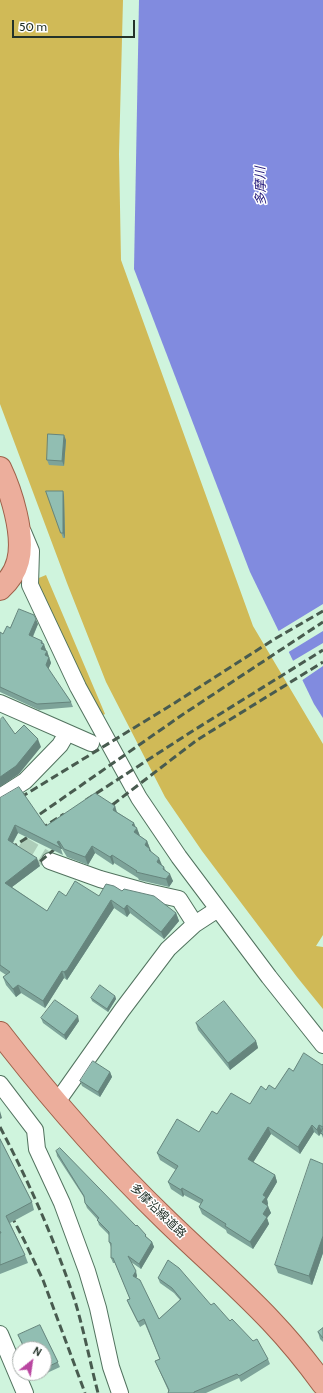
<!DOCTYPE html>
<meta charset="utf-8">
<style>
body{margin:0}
#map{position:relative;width:323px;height:1393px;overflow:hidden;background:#cff4dd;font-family:Cabin,sans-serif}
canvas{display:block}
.north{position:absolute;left:12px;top:1341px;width:40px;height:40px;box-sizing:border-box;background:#fff;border:1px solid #a7adaa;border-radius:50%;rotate:30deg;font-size:11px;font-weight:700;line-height:16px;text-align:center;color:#24332a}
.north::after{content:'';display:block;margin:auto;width:14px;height:18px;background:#b946a0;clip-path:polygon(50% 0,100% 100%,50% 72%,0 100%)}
.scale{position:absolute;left:12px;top:20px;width:123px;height:18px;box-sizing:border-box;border:2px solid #24332a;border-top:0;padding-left:5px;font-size:12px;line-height:14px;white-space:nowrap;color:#24332a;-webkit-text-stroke:3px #fff;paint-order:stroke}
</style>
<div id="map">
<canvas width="323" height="1393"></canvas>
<div class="north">N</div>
<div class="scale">50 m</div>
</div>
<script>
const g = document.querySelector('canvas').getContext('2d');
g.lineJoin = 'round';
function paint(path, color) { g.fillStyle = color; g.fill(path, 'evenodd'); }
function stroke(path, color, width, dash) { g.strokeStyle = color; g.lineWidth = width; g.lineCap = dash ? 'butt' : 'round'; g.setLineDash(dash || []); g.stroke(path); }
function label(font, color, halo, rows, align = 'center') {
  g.font = font + ' Cabin,"Noto Sans JP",sans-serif'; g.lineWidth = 3; g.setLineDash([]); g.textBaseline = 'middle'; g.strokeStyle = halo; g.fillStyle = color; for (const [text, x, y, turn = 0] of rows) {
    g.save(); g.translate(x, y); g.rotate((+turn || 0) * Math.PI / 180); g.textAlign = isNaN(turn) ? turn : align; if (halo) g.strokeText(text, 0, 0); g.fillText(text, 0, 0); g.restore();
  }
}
const green = new Path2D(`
 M0 0H123L119 154 121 260 253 626 323 744V935L316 946 323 947V1009L297 977 202 851 165 797 106 682 67 583 0 404Z
 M46 575 105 714 99 717 34 580Z`);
const water = new Path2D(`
 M139 0H323V718L314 704 250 572 134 269Z`);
const pier = new Path2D(`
 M323 604V631L287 653 277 632Z
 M323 643V666L301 681 291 662Z`);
const streetTunnel = new Path2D(`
 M0 831 50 861`);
const street = new Path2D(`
 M23 532 31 551 30 585 78 687 139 798 179 857 269 977 323 1045
 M0 703 91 743
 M0 797 25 781 60 745 67 733
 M50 861 100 879 143 891 179 899 195 924
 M0 1084 35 1130 37 1149 62 1203 87 1271 98 1308 111 1367 120 1393
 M57 1102 122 1010 168 949 195 924 218 909
 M0 1334 25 1393`);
const primary = new Path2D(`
 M0 468C11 491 25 535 18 561 15 573 9 581 0 589
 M0 1033C51 1099 106 1162 166 1220 201 1254 238 1286 271 1321 290 1341 307 1362 323 1384`);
const rail = new Path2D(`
 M86 800 191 732 323 650
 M0 810 173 704 273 640 323 611
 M103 812 197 740 323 662
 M30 821 182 715 323 622
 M0 855 64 814
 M31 869 62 843
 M0 1127C30 1184 55 1241 75 1301 84 1331 90 1362 98 1393
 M0 1194 24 1240 43 1280 85 1393`);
const wall = new Path2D(`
 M66 440 64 466 49 465 47 460Z
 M46 491H63L64 496 65 538H63Z
 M38 624 33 637 42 641 46 650 45 651H47L51 663 48 669 71 702 73 707 39 710 0 692V632L3 634 10 628Z
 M0 798 46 826 115 806 117 812 134 823 140 836 147 841 151 852 162 865 164 867 166 871 173 881 169 887 139 880 138 878 114 863 113 865 95 853 88 865 67 857 62 849H61L63 855 18 833 13 843 40 866 12 887 47 911 66 896H99L122 891 176 913 179 921 164 939 130 913 127 917 114 908 69 977 67 980 64 978 45 1008 21 993 16 997 6 985 3 977 6 975 0 971Z
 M115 996 116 999 108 1012 92 1001 91 998Z
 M41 1018 79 1021 66 1040 43 1023Z
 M196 1023 256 1041 258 1048 230 1070 198 1030Z
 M323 1064V1138L321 1133 319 1136 314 1132 300 1154 271 1134 253 1162 275 1175 277 1182 267 1199 268 1204 267 1205 271 1213 267 1218 269 1224 253 1249 227 1233 226 1230 202 1214 199 1207 201 1204 184 1195 183 1197 171 1189 168 1182 176 1170 160 1160 157 1153 199 1132 217 1114 250 1104 266 1090 275 1089 293 1071 322 1065Z
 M110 1072 112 1077 100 1097 82 1086 80 1081Z
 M0 1139 32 1202 34 1210 10 1223 25 1255 28 1263 0 1274Z
 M56 1151 152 1242 154 1247 141 1269 131 1262 137 1276 136 1278 159 1319 180 1300 174 1293 160 1283 158 1278 211 1305 230 1321 268 1359 270 1364 241 1382 239 1378 206 1393H168V1390L155 1361 160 1359 145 1324 140 1327 129 1305 127 1300 130 1299 115 1263H113L111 1258V1247L109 1242V1235L99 1225 97 1219 87 1208 85 1203V1199L57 1156Z
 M323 1164V1253L312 1285 278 1273 275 1265Z
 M40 1325 60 1367 47 1373 45 1368H44V1349H24L18 1335Z
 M323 1328V1342L320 1339 318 1332Z`);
const shadedWall = new Path2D(`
 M64 435 66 440 64 466 62 461Z
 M63 491 64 496 65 538 63 533Z
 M36 619 38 624 31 640 29 635Z
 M42 641 43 645 44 644 46 650 44 654 41 649V643Z
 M47 651 49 657 45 655Z
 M49 657 51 663 48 670 46 665Z
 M38 739 41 747 19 774 0 787V777Z
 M115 806 117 814 113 810Z
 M134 823 136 830 137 828 140 836 134 832 132 825Z
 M15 825 18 833 10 847 8 840Z
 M59 841 62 849H61L57 842Z
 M147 841 153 856 145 845Z
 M92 846 95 853 88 865 85 857Z
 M112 855 114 863 113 865 110 857Z
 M37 858 40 866 8 890 5 883Z
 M159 858 162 865 157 862Z
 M170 874 173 881 169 887 166 879Z
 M111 900 114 908 69 977 67 980 64 972Z
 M127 905 130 913 127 917 124 909Z
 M176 913 179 921 164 939 161 932Z
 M62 971 64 978 45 1008 43 1001Z
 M18 985 21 993 16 997 13 989Z
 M115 996 116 999 108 1012 107 1009Z
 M78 1016 79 1021 66 1040 64 1035Z
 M256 1041 258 1048 230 1070 228 1063Z
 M110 1072 112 1077 100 1097 98 1092Z
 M0 1111 2 1118 0 1119Z
 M312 1125 314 1132 300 1154 298 1147Z
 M319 1125 322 1132 319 1136 317 1130Z
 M268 1127 271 1134 251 1166 248 1159Z
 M275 1175 277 1182 267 1199 268 1204 265 1209 262 1202 263 1195Z
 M182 1188 184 1195 183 1197 181 1190Z
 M268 1206 271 1213 267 1218 269 1224 253 1249 250 1242 263 1214Z
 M323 1236V1253L312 1285 309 1276Z
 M152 1242 154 1247 141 1269 139 1264Z
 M136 1271 137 1276 135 1281 133 1276Z`);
const building = new Path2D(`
 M48 434 64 435 62 461 47 460Z
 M46 491H63V533H61Z
 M19 609 34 615 36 619 29 635 42 641 41 643 44 644 41 649 47 651 45 655 49 657 46 665 71 702 37 704 0 687V632L3 634 7 626 10 628Z
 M3 717 15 734 24 725 38 739 16 766 0 777V720Z
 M19 787 46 826 95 793 115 806 113 810 134 823 132 825 137 828 134 832 147 841 145 845 150 849 149 850 159 858 157 862 164 867 163 869 170 874 166 879 136 872 137 871 112 855 110 857 92 846 85 857 64 849 59 841 57 842 61 848 15 825 8 840 37 858 5 883 47 911 59 891 66 896 75 881 99 896 106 884 114 886 122 891 124 889 154 896 176 913 161 932 127 905 124 909 111 900 67 970 64 972 62 971 43 1001 18 985 13 989 3 977 10 972 0 965V798Z
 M100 985 115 996 107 1009 91 998Z
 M55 1000 78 1016 64 1035 41 1018Z
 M224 1001 256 1041 228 1063 196 1023Z
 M304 1053 322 1065 323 1064V1127L319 1125 317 1130 312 1125 298 1147 268 1127 248 1159 275 1175 263 1195 266 1197 262 1202 268 1206 263 1214 267 1217 250 1242 225 1226 226 1224 199 1207 203 1200 182 1188 181 1190 168 1182 178 1166 157 1153 177 1119 199 1132 212 1111 217 1114 231 1093 250 1104 261 1086 266 1090 269 1085 275 1089 289 1068 293 1071Z
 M93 1061 110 1072 98 1092 80 1081Z
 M323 1128V1135L321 1133Z
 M0 1139 32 1202 6 1216 25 1255 0 1265V1233H1L0 1231Z
 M60 1148 136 1226 137 1225 146 1235 145 1236 152 1242 139 1264 128 1256 136 1271 133 1276 140 1280 159 1319 181 1299 172 1288 158 1278 168 1260 179 1268 211 1305 214 1303 230 1321 232 1319 253 1341 257 1339 268 1359 239 1376 237 1374 194 1392V1393H168L169 1390 155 1361 160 1359 144 1319 138 1322 127 1300 130 1299 113 1258H111V1243L109 1242V1232L97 1220 99 1218 85 1203 84 1196 56 1151Z
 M311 1159 323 1164V1236L309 1276 275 1265Z
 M40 1325 58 1362 45 1368 44 1365V1349H25L18 1335Z
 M323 1328V1338L318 1332Z`);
const streetNames = [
 ["多摩沿線道路",158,1211,44]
];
const waterNames = [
 ["多摩川",261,186,-91]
];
paint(green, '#d0ba57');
paint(water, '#818bdf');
paint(pier, '#cff4dd');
stroke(streetTunnel, '#adcdb9', 16, [16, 8]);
stroke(street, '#52735f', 18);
stroke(primary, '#9e6049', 24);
stroke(street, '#fff', 16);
stroke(primary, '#ecae9c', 22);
stroke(rail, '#485b4f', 3, [8, 4]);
paint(wall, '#7da399');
paint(shadedWall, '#66857d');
paint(building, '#91beb2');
stroke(building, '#66857d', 1);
label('12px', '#24332a', '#fff', streetNames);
label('italic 13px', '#23187a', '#fff', waterNames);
</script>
